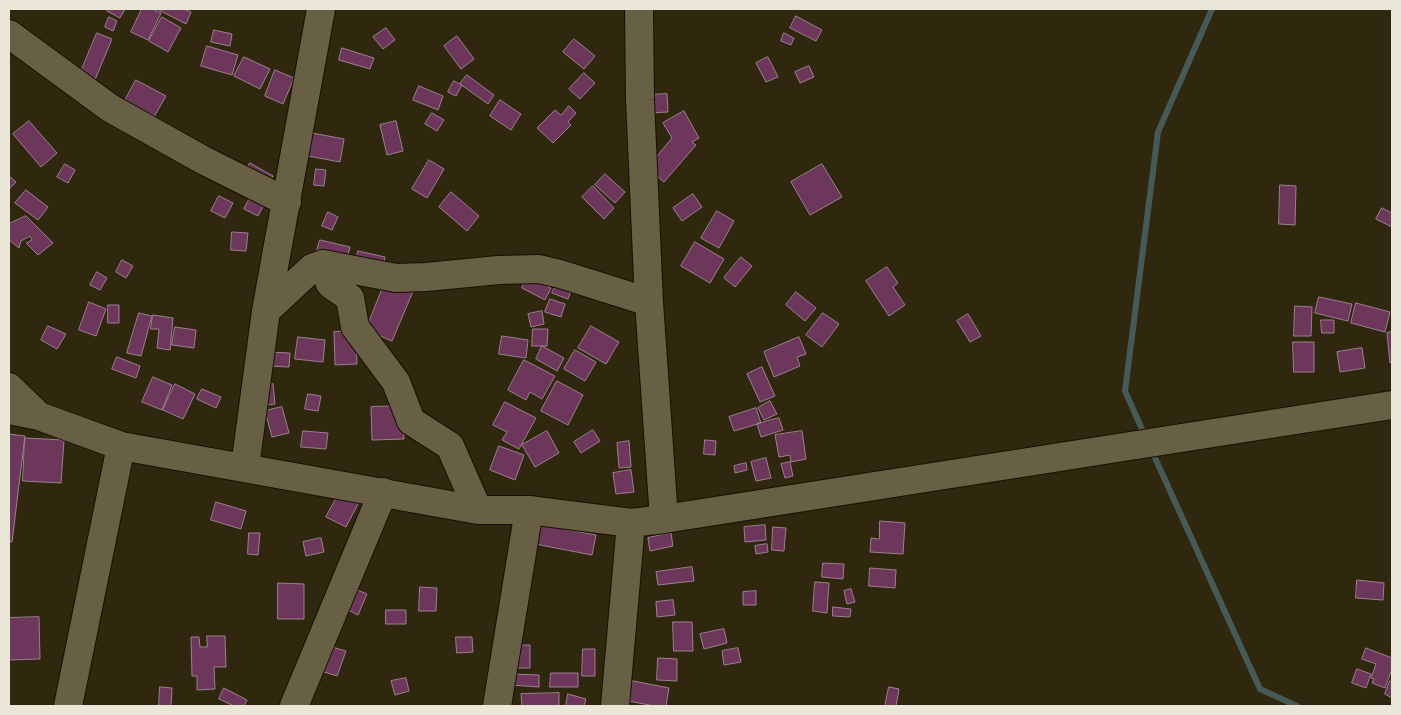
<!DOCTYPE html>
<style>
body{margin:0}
#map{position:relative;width:1401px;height:715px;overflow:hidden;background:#2f280e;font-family:"Roboto Condensed",sans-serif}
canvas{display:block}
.frame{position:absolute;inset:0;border:10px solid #ebe7d8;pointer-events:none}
</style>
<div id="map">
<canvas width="1401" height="715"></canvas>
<div class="frame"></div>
</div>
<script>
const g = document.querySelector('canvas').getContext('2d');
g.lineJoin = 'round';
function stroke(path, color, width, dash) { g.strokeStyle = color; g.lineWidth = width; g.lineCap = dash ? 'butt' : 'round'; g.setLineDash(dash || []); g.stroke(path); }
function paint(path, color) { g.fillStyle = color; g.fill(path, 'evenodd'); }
const stream = new Path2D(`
 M1146 438 1125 391 1158 132 1212 9
 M1151 449 1260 689 1297 706`);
const building = new Path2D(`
 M108 9H125L120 18 107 11Z
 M142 9H153L161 13 148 40 131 32Z
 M159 9H184L191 12 186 24 159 10Z
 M796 16 822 30 816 41 790 28Z
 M109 17 117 21 113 31 105 27Z
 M162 17 181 28 168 52 149 41Z
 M386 28 395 40 383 49 373 37Z
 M214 30 232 34 230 46 211 42Z
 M97 33 112 39 92 87 77 81Z
 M784 33 794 38 791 45 781 41Z
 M457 36 474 59 461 69 444 46Z
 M574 39 595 56 584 69 563 52Z
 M207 46 238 55 232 75 201 66Z
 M342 48 374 58 370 69 339 60Z
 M244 57 270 69 260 89 234 76Z
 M768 57 778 77 766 82 756 63Z
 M809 66 814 77 800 83 795 72Z
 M275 70 294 78 283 104 265 96Z
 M584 73 595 83 580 99 569 89Z
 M467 75 494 95 488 104 460 84Z
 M136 80 166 96 151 122 122 106Z
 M454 81 462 85 456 96 448 92Z
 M419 86 443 96 438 110 413 100Z
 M667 94 668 112 648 113 647 95Z
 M500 100 521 114 511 130 490 116Z
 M569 106 576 113 568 122 571 125 553 143 537 128 555 110 561 115Z
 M684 111 699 138 692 142 696 145 664 182 647 168 672 138 663 123Z
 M432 113 444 120 437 131 425 124Z
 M29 121 57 153 41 167 13 134Z
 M396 121 403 151 387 155 380 125Z
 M312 133 344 139 340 162 308 156Z
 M429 160 444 169 427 198 412 189Z
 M250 163 273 176 265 189 242 176Z
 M65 164 75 170 68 183 57 177Z
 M822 164 842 197 810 215 791 182Z
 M316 169 326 170 324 186 314 185Z
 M605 174 625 192 615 203 595 185Z
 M9 176 16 182 9 189Z
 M1280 185 1296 186 1295 225 1279 224Z
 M593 186 614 208 604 219 582 197Z
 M26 190 48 207 38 220 15 203Z
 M451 192 479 216 467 231 439 207Z
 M693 194 702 207 682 221 673 208Z
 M219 196 233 203 225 218 211 211Z
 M251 196 265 203 258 216 244 209Z
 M1382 208 1392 213V227L1376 219Z
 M717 211 734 221 719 248 701 238Z
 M328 212 338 217 332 230 322 226Z
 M26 216 53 243 38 255 26 243 32 240 30 236 21 241 19 248 9 240V224Z
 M232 232 248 233 246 251 231 250Z
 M320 240 350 247 345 265 315 258Z
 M695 242 724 259 710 283 681 266Z
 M358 251 385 257 382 273 355 268Z
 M741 257 752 266 735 287 724 278Z
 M122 260 133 266 126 278 116 272Z
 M887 267 898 283 893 287 905 305 889 316 866 281Z
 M97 272 107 278 100 290 90 285Z
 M528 276 551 288 545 300 522 288Z
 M387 277 414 289 392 341 366 330Z
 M557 283 572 288 568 299 552 293Z
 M796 292 816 308 805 321 786 305Z
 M1319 297 1352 304 1348 321 1315 313Z
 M550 299 565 304 561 317 545 312Z
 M89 302 106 309 96 336 79 330Z
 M1356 303 1390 312 1385 332 1351 323Z
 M108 305H119V323H108Z
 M1295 306 1312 307 1311 336H1294Z
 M542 311 544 324 531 327 528 314Z
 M139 313 152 316 141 356 127 353Z
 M823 313 839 324 822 347 806 335Z
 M968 314 981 336 970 342 957 321Z
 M153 315 173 318 170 350 157 348 159 329H151Z
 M1321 320H1334V333H1322Z
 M48 326 66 334 57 349 41 340Z
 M591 326 619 342 606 364 578 348Z
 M175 327 196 330 194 348 172 345Z
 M533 329H548L547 346H532Z
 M356 331 357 364 335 365 334 332Z
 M1392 332V362L1390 363 1387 333Z
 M502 336 528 340 526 358 499 354Z
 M298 337 325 340 323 362 295 359Z
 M799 337 806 354 797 357 800 366 774 377 764 352Z
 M1293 342H1314V372H1294Z
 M542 346 564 358 557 371 536 359Z
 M1362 348 1365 368 1340 372 1337 352Z
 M575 350 596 362 585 381 564 369Z
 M267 352 290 353 289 367 267 366Z
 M117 357 140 366 136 378 112 369Z
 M524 360 555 376 542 399 530 392 526 400 508 390Z
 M762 367 775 396 760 402 747 374Z
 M153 377 172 385 162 410 142 402Z
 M557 381 583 395 568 425 541 411Z
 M175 384 195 394 183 419 163 410Z
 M273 384 275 404 259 406 257 385Z
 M202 389 221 397 216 408 197 399Z
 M308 394 321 396 318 411 305 409Z
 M770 401 777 414 764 420 758 408Z
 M505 402 536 418 519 449 502 440 507 432 493 425Z
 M402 406 404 439 372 440 371 407Z
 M282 407 289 433 272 437 265 411Z
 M756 408 761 423 734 431 729 417Z
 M779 418 783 430 761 437 757 424Z
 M593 430 600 441 581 453 574 442Z
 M303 431 328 433 326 449 301 447Z
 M547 431 559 453 535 467 522 445Z
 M802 431 806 459 791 462 790 455 779 457 775 435Z
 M9 434 25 436 12 542H9Z
 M25 438 64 440 61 483 23 481Z
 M705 440 716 441 715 455 704 454Z
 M629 441 631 467 619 468 617 443Z
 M499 446 524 455 515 480 490 470Z
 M766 458 771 478 756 481 751 462Z
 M790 462 793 476 785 478 781 464Z
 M746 463 747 470 735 473 734 466Z
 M631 470 634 492 616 494 613 473Z
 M340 492 359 502 346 527 326 517Z
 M216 502 246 511 241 529 211 520Z
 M880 521 905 523 903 554 870 552 871 538 879 539Z
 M538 524 596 535 592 555 535 544Z
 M765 525 766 540 745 542 744 527Z
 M773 527 786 528 784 551 772 550Z
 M249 533H260L258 555 248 554Z
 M671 533 673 546 650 551 648 538Z
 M321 538 324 552 306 556 303 542Z
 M767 544 768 552 756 554 755 546Z
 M823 563 844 564 843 579 822 577Z
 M692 567 694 581 658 585 656 572Z
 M870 568 896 570 895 588 869 586Z
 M1357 580 1384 583 1383 600 1356 598Z
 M815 582 829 583 827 613 813 611Z
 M278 583 304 584V619H278Z
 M420 587 437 588 436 611H419Z
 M355 589 367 594 358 615 346 609Z
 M851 589 855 602 847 604 844 591Z
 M756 591V605H743V592Z
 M673 600 675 615 657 617 656 602Z
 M833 607 851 609 850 617 833 616Z
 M386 610H406V624H386Z
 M39 617 40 659 9 660V618Z
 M673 622H692L693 651H674Z
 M724 629 727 643 704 649 700 634Z
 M207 636H225L226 667H214L215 689 197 690V676H192L191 637H199L200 647H207Z
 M456 637H472L473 652 457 653Z
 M518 645H530V668H518Z
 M332 647 346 651 337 676 324 672Z
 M738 648 741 662 724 665 722 651Z
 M1366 648 1392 658V669L1385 688 1372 683 1374 679 1371 678 1376 664 1362 659Z
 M583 649H595V676H582Z
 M658 658 677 659V681L657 680Z
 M1357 669 1371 674 1366 688 1352 683Z
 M551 673H578V687H550Z
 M512 674 539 675V687L511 685Z
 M406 678 409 691 395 695 391 681Z
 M623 679 669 688 666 706H654L619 699Z
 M1390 681 1392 682V698L1385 694Z
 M160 687 172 688 171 706H159Z
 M889 687 899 689 896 706H885Z
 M224 688 247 700 244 706H234L219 699Z
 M559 693V706H522L521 694Z
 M568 694 586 699 584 706H566Z`);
const minor = new Path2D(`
 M639 9 640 100 649 302 664 519
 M9 34 110 108 203 160 287 202
 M323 264 330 284 350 298 355 327 396 382 411 421 450 446 478 510
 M266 311 312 268 323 264 396 278 426 277 499 270 539 269 560 274 649 302
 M9 387 39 416
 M9 410 39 416 121 446 478 510H529L631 523 664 519 1392 405
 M245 467 266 311 321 9
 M68 706 121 446
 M294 706 383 492
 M497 706 529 510
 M615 706 631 523`);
stroke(stream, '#465a57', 6);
paint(building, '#6c375a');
stroke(building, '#9c8091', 1);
stroke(minor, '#171000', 30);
stroke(minor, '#676044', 28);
</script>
